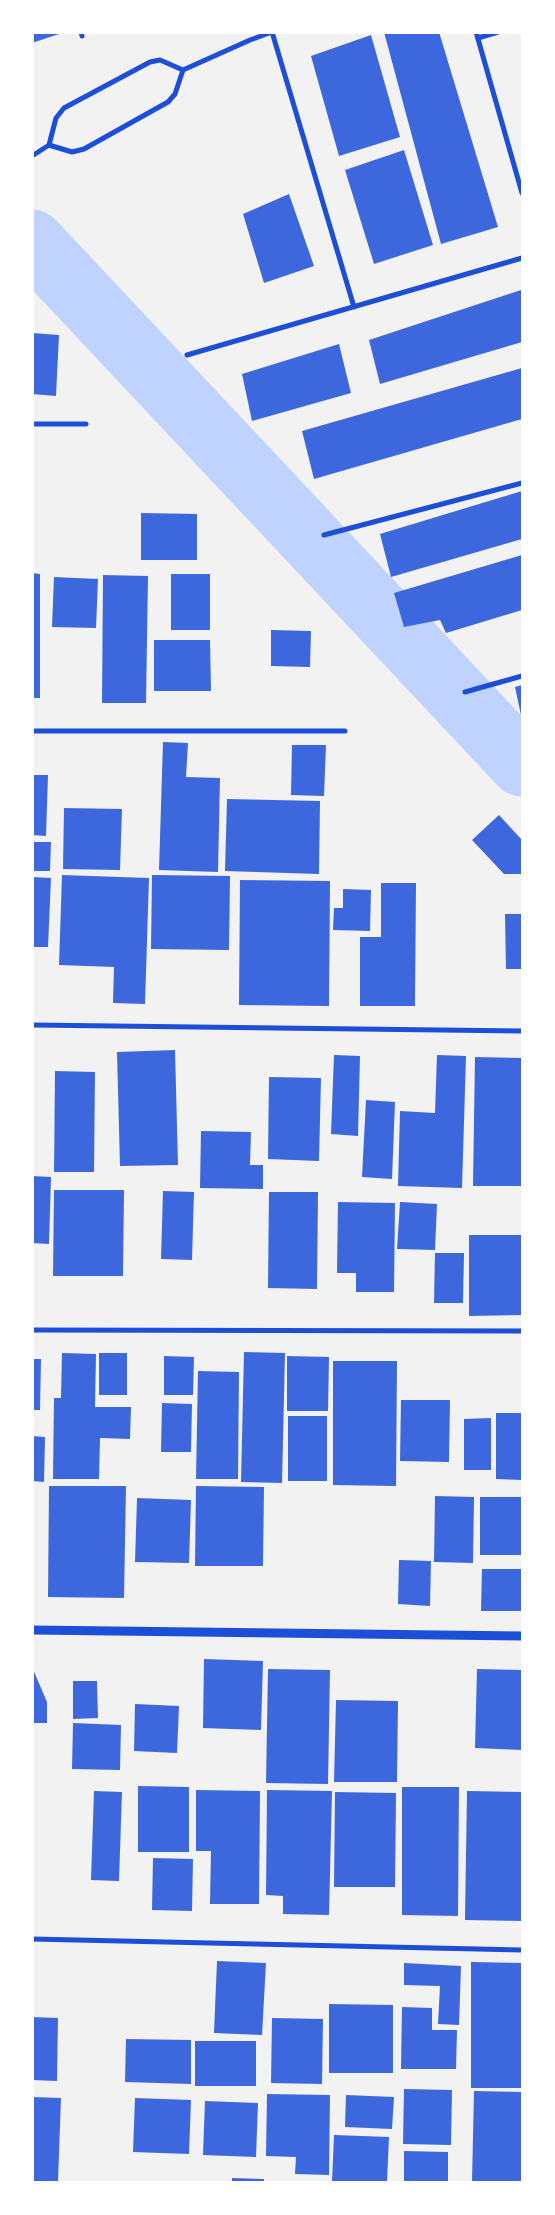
<!DOCTYPE html>
<style>
body{margin:0}
#map{position:relative;width:555px;height:2215px;overflow:hidden;background:#f2f2f2;font-family:"Golos Text",sans-serif}
canvas{display:block}
.frame{position:absolute;inset:0;border:34px solid #fff;pointer-events:none}
</style>
<div id="map">
<canvas width="555" height="2215"></canvas>
<div class="frame"></div>
</div>
<script>
const g = document.querySelector('canvas').getContext('2d');
g.lineJoin = 'round';
function stroke(path, color, width, dash) { g.strokeStyle = color; g.lineWidth = width; g.lineCap = dash ? 'butt' : 'round'; g.setLineDash(dash || []); g.stroke(path); }
function paint(path, color) { g.fillStyle = color; g.fill(path, 'evenodd'); }
const river = new Path2D(`
 M32 242 522 764`);
const building = new Path2D(`
 M32 32H62V33L32 43Z
 M384 32H439L498 227 441 244Z
 M371 35 400 137 339 156 311 56Z
 M404 150 433 245 374 264 345 170Z
 M289 194 314 266 264 283 243 214Z
 M521 290 522 342 380 384 369 340Z
 M32 333 59 335 56 396 32 394Z
 M339 344 351 393 252 421 242 374Z
 M522 368V419L314 479 302 431Z
 M522 491V539L391 577 380 534Z
 M141 513 197 514V560H141Z
 M522 555V610L446 633 440 620 404 627 394 593Z
 M32 573 40 574V698H32Z
 M171 574H210V630H171Z
 M103 575 148 576 146 703H102Z
 M54 577 98 579 96 628 52 627Z
 M271 630 311 631 310 667 271 666Z
 M154 640H210L211 691H154Z
 M522 685V720L515 687Z
 M163 742 188 743 186 777 220 778 218 872 159 870Z
 M292 745H326L324 796 291 795Z
 M32 775H48L46 836 32 835Z
 M227 799 320 801 319 874 225 871Z
 M64 808 122 809 120 870 63 869Z
 M499 815 522 840 521 874H504L472 840Z
 M32 842H51L50 871H32Z
 M62 875 149 878 145 1004 113 1003 114 967 59 965Z
 M152 875 230 876 229 950 151 949Z
 M32 877 51 878 48 947H32Z
 M240 880 330 881 329 1006 239 1005Z
 M381 883H416L415 1006H360V937H381Z
 M343 889 371 890 370 931 333 930 334 908H343Z
 M505 914H522V969H506Z
 M175 1050 178 1165 120 1166 117 1052Z
 M334 1055 360 1056 358 1136 331 1134Z
 M437 1055 466 1056 462 1188 398 1186 400 1111 435 1113Z
 M475 1057 522 1058V1186H473Z
 M55 1071 95 1072 94 1172H54Z
 M269 1077 321 1078 319 1161 268 1159Z
 M366 1100 395 1102 392 1179 362 1177Z
 M201 1131 251 1132 250 1165H263V1189L200 1188Z
 M32 1176 51 1177 49 1244 32 1243Z
 M54 1190H124L123 1276H53Z
 M163 1191 194 1192 192 1260 161 1259Z
 M269 1192H318L317 1289 268 1288Z
 M338 1202 395 1203 394 1292H356V1273H337Z
 M400 1202 437 1204 435 1250 397 1249Z
 M469 1235H521V1315L469 1316Z
 M435 1253H464L463 1303H434Z
 M244 1352 285 1353 282 1483 241 1482Z
 M62 1353 96 1354 95 1407H131L130 1439 100 1438 99 1479H53L54 1398H61Z
 M99 1353H127V1395H99Z
 M164 1356 194 1357 193 1395H164Z
 M287 1356 329 1357 328 1411H287Z
 M32 1359H41L40 1410H32Z
 M333 1361H397L396 1486 333 1485Z
 M198 1371 239 1372 238 1479H196Z
 M401 1400H450L449 1462 400 1461Z
 M162 1403 192 1404 191 1452H161Z
 M496 1413H522V1480L496 1479Z
 M288 1416H327V1481H288Z
 M491 1418V1470H464V1419Z
 M32 1436 45 1437 44 1482 32 1481Z
 M49 1486H126L124 1598 48 1597Z
 M196 1486 264 1487 263 1566H195Z
 M435 1496 474 1497 473 1563 434 1562Z
 M480 1497H522V1555H480Z
 M137 1498 191 1500 189 1563 135 1562Z
 M399 1560 431 1561 430 1606 398 1604Z
 M482 1569H522V1611H481Z
 M204 1659 263 1661 261 1730 203 1728Z
 M32 1667 47 1702V1723H32Z
 M268 1669 330 1670 328 1784 266 1783Z
 M477 1669 522 1670V1750L475 1748Z
 M73 1681H97L98 1718 73 1719Z
 M336 1700 398 1701 397 1782H334Z
 M135 1704 179 1706 177 1753 134 1751Z
 M73 1723 121 1725 120 1770 72 1769Z
 M138 1786 189 1787V1852H138Z
 M402 1787H459L458 1916 402 1915Z
 M196 1790 260 1791 259 1904H210L211 1851H196Z
 M267 1790 332 1791 329 1915 283 1914V1896L266 1895Z
 M94 1791 122 1792 119 1881 91 1880Z
 M467 1791 522 1792V1921L465 1920Z
 M335 1792 396 1793 395 1887H334Z
 M153 1858 193 1859 192 1911 152 1910Z
 M217 1961 266 1963 262 2035 214 2033Z
 M471 1962 522 1963V2088H471Z
 M404 1963 461 1966 459 2025 438 2024 440 1986 404 1985Z
 M329 2004 393 2005V2073H329Z
 M402 2007 432 2008V2030H457L456 2069H401Z
 M32 2017 58 2018 57 2081 32 2080Z
 M272 2018 323 2019 322 2084 271 2083Z
 M126 2039 191 2040V2084L125 2082Z
 M195 2041H256V2086H195Z
 M404 2089 452 2090 451 2145 403 2144Z
 M474 2091 522 2092V2182H472Z
 M267 2094 330 2095 329 2175 295 2174 296 2157 266 2156Z
 M346 2095 394 2097 392 2129 345 2127Z
 M32 2097 61 2098 58 2182H32Z
 M135 2098 191 2100 189 2154 133 2152Z
 M205 2101 258 2103 256 2157 203 2155Z
 M334 2135 389 2137 387 2182H332Z
 M404 2151 448 2152V2182H404Z
 M232 2178 264 2179V2182H232Z`);
const minor = new Path2D(`
 M81 32 82 36
 M272 32 354 307
 M476 32 522 193
 M478 38 498 32
 M49 145 72 152 84 149 168 102 175 94 183 70 250 40 272 32
 M32 156 49 145 56 118 64 108 150 62 160 60 183 70
 M187 355 522 258
 M32 424H86
 M324 535 522 483
 M465 692 522 676
 M32 731H345
 M32 1025 522 1031
 M32 1330 522 1331
 M32 1939 522 1950`);
const tertiary = new Path2D(`
 M32 1630 522 1636`);
stroke(river, '#bfd3fe', 65);
paint(building, '#3d67dc');
stroke(minor, '#1d4ed8', 5);
stroke(tertiary, '#1d4ed8', 9);
</script>
